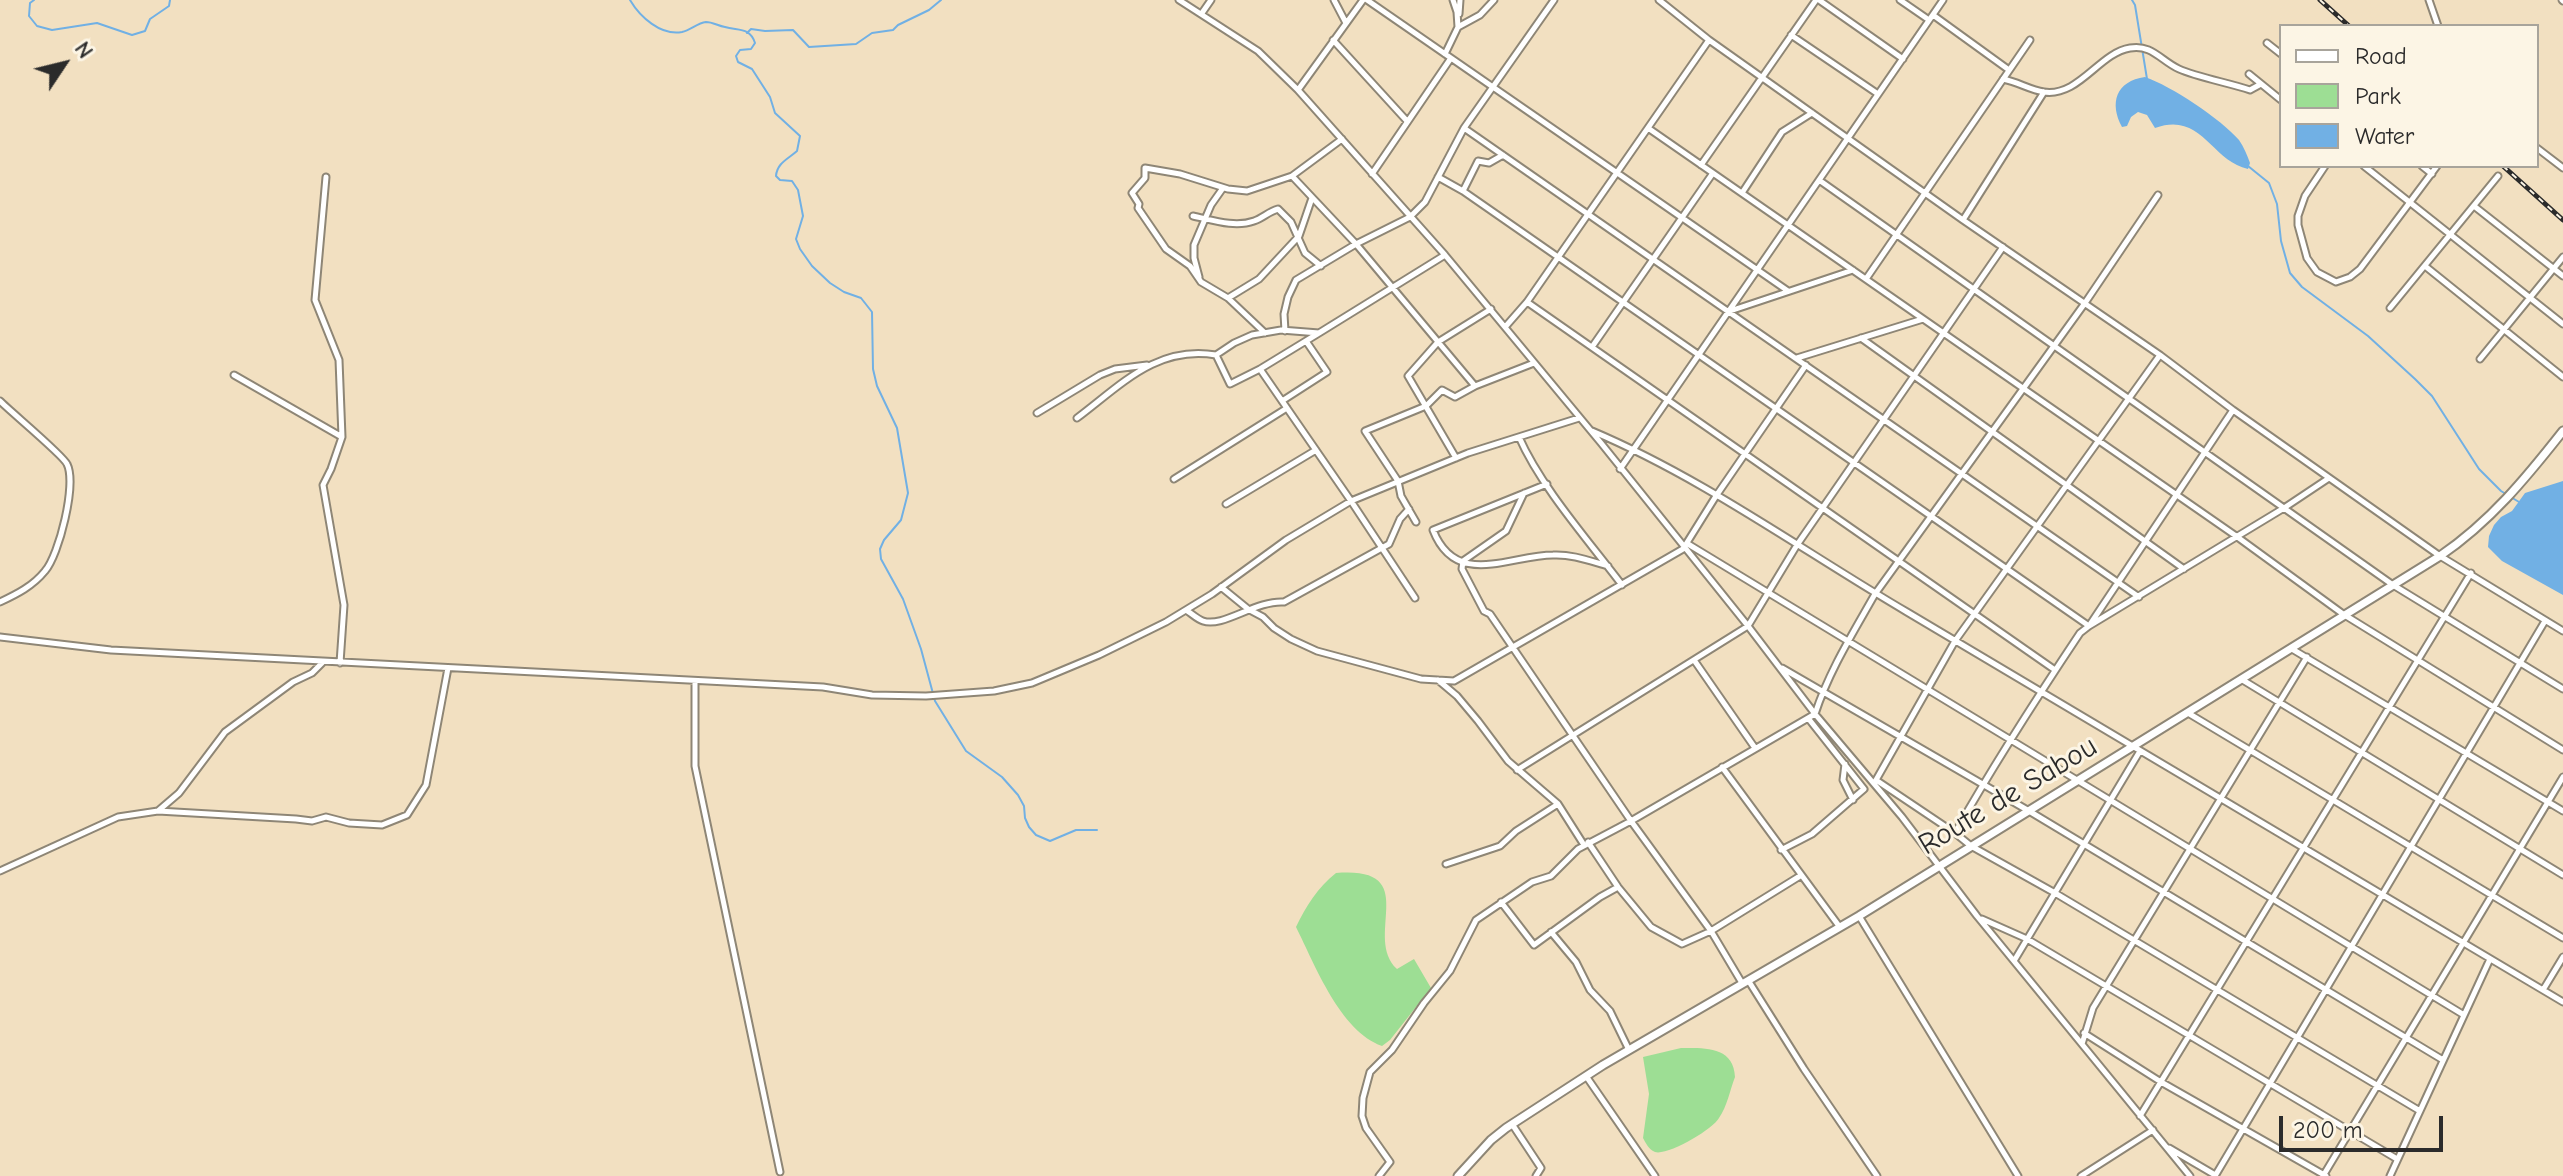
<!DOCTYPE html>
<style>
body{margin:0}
#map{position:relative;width:2563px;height:1176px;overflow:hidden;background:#f2e0c1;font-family:"Comic Neue",sans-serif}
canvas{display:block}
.legend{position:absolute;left:2279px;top:24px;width:260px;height:144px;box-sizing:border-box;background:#fcf5e5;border:2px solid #a8a49b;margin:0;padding:10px 14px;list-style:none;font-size:24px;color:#2b2b2b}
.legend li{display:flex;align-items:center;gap:16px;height:40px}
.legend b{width:40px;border:2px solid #a8a49b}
.north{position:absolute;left:24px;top:24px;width:80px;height:80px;-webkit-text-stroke:6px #fcf5e5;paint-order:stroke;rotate:55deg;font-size:22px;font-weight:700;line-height:32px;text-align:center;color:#2b2b2b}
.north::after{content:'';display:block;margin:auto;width:28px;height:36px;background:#2b2b2b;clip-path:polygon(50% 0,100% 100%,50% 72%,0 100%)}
.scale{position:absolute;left:2279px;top:1116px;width:164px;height:36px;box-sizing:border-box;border:4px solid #2b2b2b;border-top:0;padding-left:10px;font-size:24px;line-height:28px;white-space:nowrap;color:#2b2b2b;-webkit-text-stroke:6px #fcf5e5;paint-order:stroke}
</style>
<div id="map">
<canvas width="2563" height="1176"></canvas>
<ul class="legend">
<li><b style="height:10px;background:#fff"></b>Road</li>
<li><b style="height:22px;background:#9dde94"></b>Park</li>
<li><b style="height:22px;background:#71b0e4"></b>Water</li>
</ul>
<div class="north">N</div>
<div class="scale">200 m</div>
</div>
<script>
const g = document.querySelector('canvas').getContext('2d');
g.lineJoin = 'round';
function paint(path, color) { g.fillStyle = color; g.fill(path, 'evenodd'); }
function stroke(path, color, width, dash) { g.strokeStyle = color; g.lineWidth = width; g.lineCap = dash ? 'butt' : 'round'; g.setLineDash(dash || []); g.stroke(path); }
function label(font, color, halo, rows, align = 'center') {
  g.font = font + ' "Comic Neue",sans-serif'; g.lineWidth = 6; g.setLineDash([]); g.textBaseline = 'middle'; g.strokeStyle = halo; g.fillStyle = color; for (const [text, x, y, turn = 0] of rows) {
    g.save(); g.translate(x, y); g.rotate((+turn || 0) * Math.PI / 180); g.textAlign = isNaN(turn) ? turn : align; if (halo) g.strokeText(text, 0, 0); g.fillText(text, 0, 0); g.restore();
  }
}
const green = new Path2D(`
 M1336 873C1424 866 1362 936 1397 969L1414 959 1431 988 1390 1040 1382 1046C1340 1031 1315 965 1296 927 1306 906 1318 887 1336 873Z
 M1681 1048C1704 1048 1734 1046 1735 1077 1730 1090 1727 1107 1719 1118 1713 1129 1668 1156 1655 1152 1648 1149 1646 1143 1643 1138L1649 1094 1643 1057Z`);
const water = new Path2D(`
 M2145 77C2171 86 2221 119 2239 140 2244 147 2247 155 2250 163L2248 169C2211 161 2202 111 2155 128L2147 115 2138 112 2131 117 2127 126 2122 127C2109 103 2116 81 2145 77Z
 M2563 481V595L2502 561 2488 547 2489 536 2494 525 2501 517 2512 511 2525 493Z`);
const stream = new Path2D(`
 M34 0 30 3 29 16 37 26 52 30 97 23 132 35 145 31 150 19 169 6 170 0
 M630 0C640 17 661 36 682 32 691 30 697 23 706 22 713 22 718 26 725 27 738 31 750 27 755 43L751 49 740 50 736 56 738 62 752 69 770 97 775 113 800 136 797 151C788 159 777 163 776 176L780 180 792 181 798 190 803 216 796 239 800 249 812 266 830 283 844 292 861 298 872 312 873 369 877 386 897 428 908 493 901 520 884 540 880 549 881 559 903 599 921 649 935 701 966 751 1002 777 1018 795 1024 806 1025 818 1029 827 1036 835 1050 841 1076 830H1097
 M2132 0 2135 5 2147 79
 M747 33 751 29 765 31 793 30 809 47 856 44 872 33 893 30 898 25 929 10 941 0
 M2248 166 2269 183 2277 204 2281 241 2290 273 2302 287 2368 336 2415 379 2432 396 2479 469 2501 491 2519 502`);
const minor = new Path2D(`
 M1179 0 1258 51 1298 90 1445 255 1601 443 1748 626 1815 714 1902 817 1977 916 2190 1176
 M1334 0 1346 23
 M1367 0 1788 291
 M1453 0 1457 12 1458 27
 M1659 0 1709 40 1963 220 2160 355 2233 410 2440 556 2563 631
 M1819 0 1903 59
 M1900 0 1929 20
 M2429 0 2438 26
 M2562 0 2563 1
 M1202 13 1211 0
 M1459 14 1460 0
 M1933 15 2009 70
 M1791 35 1878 94
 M1333 40 1407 121
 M2267 43 2281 54
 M1445 54 1458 27 1480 15 1494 0
 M2249 74 2281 100
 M2003 79C2018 82 2030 90 2044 92 2079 97 2099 53 2130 48 2152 44 2161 61 2179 69 2197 77 2229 83 2250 90L2261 84
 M1298 90 1363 0
 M1464 128 2139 597
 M1648 128 2236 536 2343 614 2563 750
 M2537 148 2563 168
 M1701 165 1816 0
 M2325 166 2305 196 2298 216V225L2307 258 2317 272 2336 282 2350 277 2360 269 2437 166
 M2364 166 2563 324
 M2422 166 2432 174
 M1372 174 1451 58
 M1292 176 1356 244 1475 386
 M1438 177 1463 191 2089 626 2284 508 2329 478
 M1819 180 2393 585 2563 689
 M1463 191 1478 161 1489 163 1503 155
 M1742 193 1782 132 1812 113
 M2474 206 2563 276
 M1193 216C1212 220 1235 228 1254 221 1263 218 1268 212 1278 209L1291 222 1305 253 1321 266
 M1963 220 2044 92
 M2425 266 2563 377
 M1199 277 1194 258V245L1211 205 1223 188
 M1866 279 2030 40
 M1228 298 1259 279 1299 236 1312 198
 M1527 302 2055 670
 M2390 308 2498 176
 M1730 311 1853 270
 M1506 326 1527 302 1709 40
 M1285 331 1284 314 1288 297 1296 280 1356 244 1410 217 1425 202 1464 128 1554 0
 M1265 333 1228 298 1201 282 1190 266 1166 249 1138 208 1139 204 1132 193 1145 178V168L1180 174 1228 189 1247 191 1292 176 1342 139
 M1861 338 2184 569
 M1592 347 1713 173
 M1216 355 1234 343 1252 335 1281 330 1319 333 1445 255
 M1797 358 1923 319
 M2480 359 2563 257
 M1260 369 1351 501 1415 598
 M234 375 342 437 339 360 315 300 326 177
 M0 401C11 412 64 456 67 464 77 484 59 555 45 571 33 586 17 594 0 602
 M1282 401 1327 372 1306 341
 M1037 413 1100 375 1115 369 1147 365
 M1077 418C1121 385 1157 345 1216 355L1230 384 1260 369 1319 333
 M1592 431C1703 478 1803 551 1907 612 2126 742 2344 873 2563 1002
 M1519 437C1541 487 1588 540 1622 585
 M1456 458 1408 376 1438 342 1491 309
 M1620 469 1943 0
 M1174 479 1287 408
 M1547 484 1433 530C1456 589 1510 555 1553 555 1572 554 1590 561 1608 566
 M1524 493 1506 531 1463 561 1462 569 1484 611 1490 614 1631 821 1711 931 1742 983
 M1226 504 1316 450
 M1416 522 1401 496 1398 481 1365 431 1426 406 1442 390 1455 397 1475 386 1534 363
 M1688 544 2464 1015
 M1221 587 1248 609 1263 617 1274 628 1291 639 1317 651 1421 679 1454 681 1683 549 1716 496 1806 365
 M1186 610C1191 613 1197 619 1203 621 1223 628 1256 600 1284 602L1389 544 1400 519 1409 509
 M0 637 111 650 823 687 872 695 926 696 994 691 1032 683 1099 655 1166 622 1212 594 1286 540 1351 501 1468 453 1579 418
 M2292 649 2563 811
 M1694 660 1755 748
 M340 663 344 605 323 485 331 469 342 437
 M1782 668 2029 811 2443 1060
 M2241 679 2563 875
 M1438 680 1457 696 1478 721 1508 761 1558 804 1584 845
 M695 682V766L780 1172
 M2188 713 2563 938
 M1845 764 1843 780 1853 800
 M1722 767 1839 926
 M1517 770 1748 626 1797 545 2003 247
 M1876 780 1955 833 1971 846 2055 893 2420 1111
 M1876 780 1955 641 2160 355
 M158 811 296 819 312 821 326 817 349 823 382 825 407 815 426 785 448 668
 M1955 833C1994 764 2036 699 2080 633L2089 626 2233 410
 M1588 842 1618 887 1651 927 1682 944 1711 931 1800 876
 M1781 850 1812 834 1864 789 1808 718
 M1446 864 1500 846 1516 831 1558 804
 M0 871 118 817 158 811 179 793 225 732 293 682 312 673 322 663
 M1501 902 1534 945 1600 897 1618 887
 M1859 916 2018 1176
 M1982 919 2027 939 2397 1159
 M1551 932 1576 962 1590 990 1610 1011 1629 1050
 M2014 961 2140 751
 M1748 980 1804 1069 1877 1176
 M2543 990 2563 957
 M2084 1033 2161 1082 2326 1176
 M2082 1044 2093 1008 2307 657
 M1586 1076 1655 1176
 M2140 1116 2471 573
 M1512 1124 1541 1168 1536 1176
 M2169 1148 2215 1175
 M1379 1176 1390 1162 1366 1128 1362 1116 1363 1098 1370 1072 1392 1050 1424 1003 1450 971 1476 920 1532 882 1551 876 1578 849 1631 821 1815 714C1829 671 1853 633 1875 594L2085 303 2158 195
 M2081 1176 2153 1130
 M2215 1176 2545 621
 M2323 1176 2563 777
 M2390 1176 2490 959`);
const major = new Path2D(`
 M1458 1176 1491 1140 1506 1128 1603 1065 1859 916 2440 556C2490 522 2526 478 2563 431`);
const rail = new Path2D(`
 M2320 0 2349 26
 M2503 166 2563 220`);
const streetNames = [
 ["Route de Sabou",2008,796,-31]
];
paint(green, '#9dde94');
paint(water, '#71b0e4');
stroke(stream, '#71b0e4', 2);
stroke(minor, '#8e8676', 9);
stroke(major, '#8e8676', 11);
stroke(minor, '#fff', 5);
stroke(major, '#fff', 7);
stroke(rail, '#2b2b2b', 5);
stroke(rail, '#fcf5e5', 2, [6]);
label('30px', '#2b2b2b', '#fcf5e5', streetNames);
</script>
